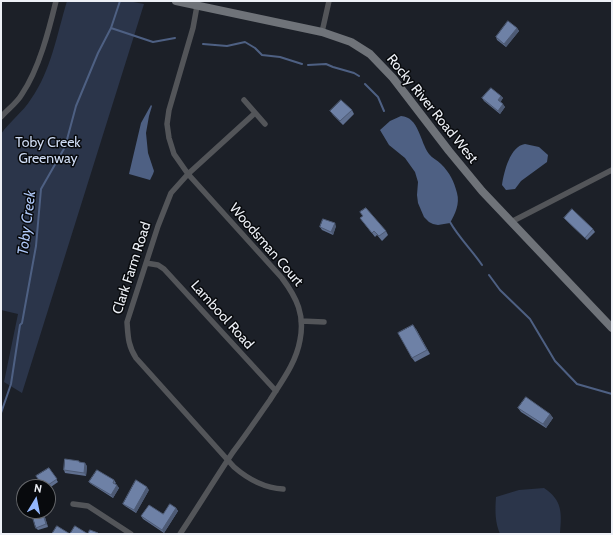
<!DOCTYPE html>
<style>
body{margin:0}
#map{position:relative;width:613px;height:535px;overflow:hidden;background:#1c2028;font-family:Cabin,sans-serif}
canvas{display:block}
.frame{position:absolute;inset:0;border:2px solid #edf0f6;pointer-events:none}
.north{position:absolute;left:16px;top:479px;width:40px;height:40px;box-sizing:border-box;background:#080a0d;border:1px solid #64666a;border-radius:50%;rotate:10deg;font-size:11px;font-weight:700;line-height:16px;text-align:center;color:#edf0f6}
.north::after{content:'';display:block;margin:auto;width:14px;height:18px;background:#93b7fd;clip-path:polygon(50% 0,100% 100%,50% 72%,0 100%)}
</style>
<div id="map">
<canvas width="613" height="535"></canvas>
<div class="frame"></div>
<div class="north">N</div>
</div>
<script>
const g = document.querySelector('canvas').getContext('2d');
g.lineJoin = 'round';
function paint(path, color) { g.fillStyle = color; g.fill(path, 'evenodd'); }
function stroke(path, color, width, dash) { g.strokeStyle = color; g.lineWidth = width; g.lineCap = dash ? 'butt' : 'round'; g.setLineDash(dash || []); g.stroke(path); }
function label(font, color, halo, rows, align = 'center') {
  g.font = font + ' Cabin,sans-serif'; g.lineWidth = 3; g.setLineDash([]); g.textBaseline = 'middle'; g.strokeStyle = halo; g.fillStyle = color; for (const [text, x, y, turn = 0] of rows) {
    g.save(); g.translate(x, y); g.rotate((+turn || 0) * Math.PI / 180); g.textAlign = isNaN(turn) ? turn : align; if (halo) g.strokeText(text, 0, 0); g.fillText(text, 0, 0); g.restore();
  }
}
const green = new Path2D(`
 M67 1H128L144 4 22 393 4 382 18 314 1 310V134C10 121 23 112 31 99 51 71 57 34 67 1Z
 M544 488C562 500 562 512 560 533L553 534H500C495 522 495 511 496 497L519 490Z`);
const water = new Path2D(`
 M151 105 152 106 149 116 146 133 148 153 154 171 153 174 150 180 129 174 141 123Z
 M401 116C419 117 420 142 429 154 432 158 437 160 441 164 450 173 454 181 457 193 460 204 455 214 450 223L438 225 433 224 429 222 424 217 418 203 417 195 418 182 415 172 405 158 389 145 380 130 390 121Z
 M525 144 539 147 548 155 547 162 521 181 515 189 506 190 502 185C504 172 510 146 525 144Z`);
const stream = new Path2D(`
 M111 28 153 42 175 38
 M203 44 227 46 245 42 255 48 262 55 280 57 302 64
 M308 65 326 64 333 67 354 73 359 76
 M365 84 378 97 384 111
 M450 222C459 238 472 250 482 265
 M489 275 500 290 530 319 555 361 577 384 612 394
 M1 413 11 384 20 325 22 323 36 246 41 189 65 147 76 106 98 53 111 28 120 1
 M1 534H2`);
const street = new Path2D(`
 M322 32 329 1
 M244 100 265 124
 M255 113 188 174 171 193 158 226 127 322C128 336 128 346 136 358L234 467C249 480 264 488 283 489
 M1 117C8 109 17 103 22 94 39 69 49 30 56 1
 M511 222 612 170
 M146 263 158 265 164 269 276 391
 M301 321 324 322
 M73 504 88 506 131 534
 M180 534C198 507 215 479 233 452 246 435 258 417 270 400 282 381 296 363 300 340 305 315 297 298 282 278L188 174 174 154 169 138 167 124 169 110 193 28 197 6`);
const secondary = new Path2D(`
 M176 1 322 32 351 42 370 54 393 78 449 151 482 191 612 328`);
const wall = new Path2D(`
 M517 28 519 31 506 47 497 40 496 37Z
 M501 96 503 98 500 102 505 107 500 114 484 101 482 98Z
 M352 110 354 114 343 125 333 115 330 111Z
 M360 212 386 231 388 235 382 241 377 235 375 237 360 218 363 216Z
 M564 218 593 229 595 232 587 240 566 220Z
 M336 226 333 235 322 230 320 227Z
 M416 329 430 354 415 362 412 358Z
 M518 408 550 414 553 418 546 428 521 412Z
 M80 462 87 466 86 476 65 473 64 470Z
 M49 468 58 482 48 489V487H43Z
 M114 480 116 483 115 484 119 488 113 498 91 484 89 482Z
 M149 490 136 513 125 506 123 504Z
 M176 508 178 511 164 533 143 519 141 516 163 514Z
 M43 511 48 527 38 530 36 528Z`);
const shadedWall = new Path2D(`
 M517 28 519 31 506 47 504 44Z
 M501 96 503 98 500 103 498 100Z
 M503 104 505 107 500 114 498 111Z
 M335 223 336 226 333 235 331 232Z
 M413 325 416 329 430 354 427 350Z
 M550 414 553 418 546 428 543 424Z
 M85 463 87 466 86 476 84 473Z
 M117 485 119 488 113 498 111 495Z
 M147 487 149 490 136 513 134 510Z
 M176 508 178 511 164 533 162 530Z
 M42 511H43L48 527 46 524Z`);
const building = new Path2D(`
 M508 21 517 28 504 44 496 37Z
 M491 88 501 96 498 100 503 104 498 111 482 98Z
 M341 100 352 110 340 121 330 111Z
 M366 208 386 231 379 236 374 231 372 233 360 218 363 216 360 212Z
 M572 209 593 229 585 238 564 218Z
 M323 219 335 223 331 232 320 227Z
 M413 325 427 350 412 358 398 333Z
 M526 397 550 414 543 424 518 408Z
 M65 459 79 461V462L85 463 84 473 64 470Z
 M49 468 57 479 45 487H44L36 476Z
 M97 470 114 480 113 483 117 485 111 495 89 482Z
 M136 480 147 487 134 510 123 504Z
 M170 504 176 508 162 530 141 516 149 505 163 514Z
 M31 511H42L46 524 36 528Z
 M57 526 70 534H52Z
 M75 526 88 534H70Z
 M90 530 98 533V534H88Z`);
const streetNames = [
 ["Rocky River Road West",432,109,51],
 ["Woodsman Court",266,245,49],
 ["Clark Farm Road",132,268,-72],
 ["Lambool Road",222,315,48]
];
const parkNames = [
 ["Toby Creek",48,143],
 ["Greenway",48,159]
];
const waterNames = [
 ["Toby Creek",27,223,-83]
];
paint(green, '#2b354a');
paint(water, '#4e6083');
stroke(stream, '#4e6083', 2);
stroke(street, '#535559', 5.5);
stroke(secondary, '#6f7379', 8);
paint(wall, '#5f6f8f');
paint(shadedWall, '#4d5a74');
paint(building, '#6e81a6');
stroke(building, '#4d5a74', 1);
label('14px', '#edf0f6', '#080a0d', streetNames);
label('14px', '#cfdcf4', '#080a0d', parkNames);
label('italic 15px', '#aec7f7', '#080a0d', waterNames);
</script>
